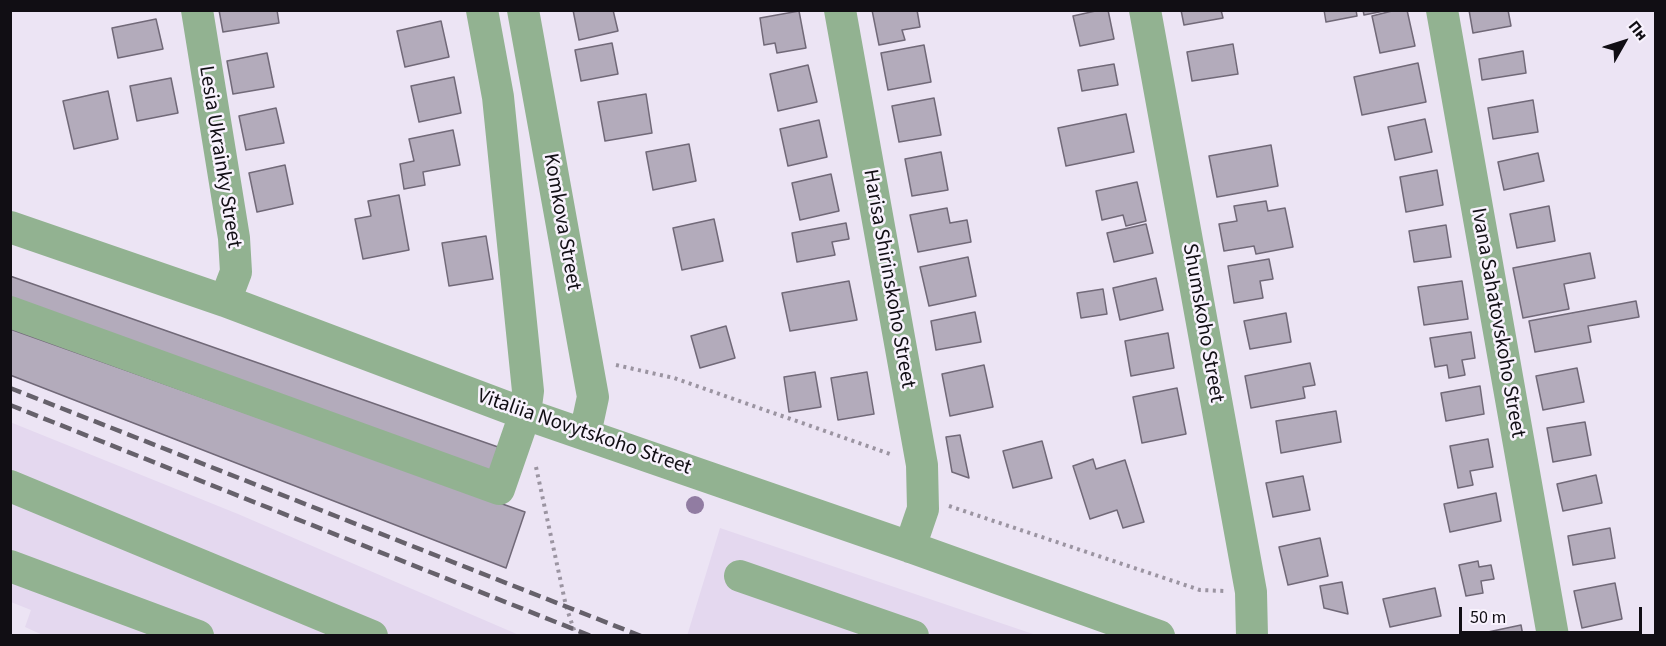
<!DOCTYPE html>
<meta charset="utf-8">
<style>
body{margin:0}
#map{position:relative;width:1666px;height:646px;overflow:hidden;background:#ece4f4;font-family:"Source Sans 3",sans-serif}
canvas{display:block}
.frame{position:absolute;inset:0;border:12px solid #110e14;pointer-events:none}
.north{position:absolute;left:1594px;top:12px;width:60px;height:60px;-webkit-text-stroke:4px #f8f2fd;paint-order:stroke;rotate:51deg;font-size:16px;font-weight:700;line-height:24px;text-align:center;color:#110e14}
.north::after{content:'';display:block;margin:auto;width:21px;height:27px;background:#110e14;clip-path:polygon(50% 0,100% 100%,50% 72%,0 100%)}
.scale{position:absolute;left:1459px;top:607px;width:183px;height:27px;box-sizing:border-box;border:3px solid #110e14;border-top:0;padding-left:8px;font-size:18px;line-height:21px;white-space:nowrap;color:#110e14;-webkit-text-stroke:4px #f8f2fd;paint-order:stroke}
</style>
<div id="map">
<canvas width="1666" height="646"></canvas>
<div class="frame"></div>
<div class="north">Пн</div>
<div class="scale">50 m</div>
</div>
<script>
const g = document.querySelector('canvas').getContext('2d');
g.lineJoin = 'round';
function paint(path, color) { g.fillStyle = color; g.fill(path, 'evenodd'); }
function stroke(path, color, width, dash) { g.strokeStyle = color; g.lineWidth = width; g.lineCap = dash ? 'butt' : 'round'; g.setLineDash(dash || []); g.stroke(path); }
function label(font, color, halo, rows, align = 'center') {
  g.font = font + ' "Source Sans 3",sans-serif'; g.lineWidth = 5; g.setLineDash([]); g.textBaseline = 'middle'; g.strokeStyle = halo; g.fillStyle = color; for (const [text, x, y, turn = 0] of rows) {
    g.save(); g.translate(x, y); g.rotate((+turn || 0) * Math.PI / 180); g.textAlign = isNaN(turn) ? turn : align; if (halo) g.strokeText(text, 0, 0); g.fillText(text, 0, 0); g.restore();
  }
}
const built = new Path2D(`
 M10 422 238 514 519 635 45 636 25 627 31 610 11 602Z
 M720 528 1036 635 687 636Z`);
const building = new Path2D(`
 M219 10H277L279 23 223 32Z
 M573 10H613L618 31 579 40Z
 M872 10H917L920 27 902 30 905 40 879 45Z
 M1100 10H1108L1114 39 1080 46 1073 16Z
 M1181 10H1221L1223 18 1184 25Z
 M1324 10H1356L1357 16 1326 22Z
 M1363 10H1384V11L1364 15Z
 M1396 10H1407L1415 46 1380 53 1372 16Z
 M1469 10H1508L1511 26 1473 33Z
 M799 11 806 48 777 53 775 43 764 45 760 18Z
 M156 19 163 49 118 58 112 28Z
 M441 21 449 57 405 67 397 31Z
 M612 43 618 74 581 81 575 50Z
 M1233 44 1238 74 1192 81 1187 52Z
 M924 45 931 82 888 90 881 53Z
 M1523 51 1526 73 1482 80 1479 59Z
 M267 53 274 87 233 94 227 61Z
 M1418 63 1426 102 1362 115 1354 77Z
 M1114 64 1118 85 1082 91 1078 70Z
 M808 65 817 102 778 111 770 74Z
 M454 77 461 113 419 122 411 86Z
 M171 78 178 113 137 121 130 86Z
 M108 91 118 139 74 149 63 101Z
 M646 94 652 133 605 141 598 102Z
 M934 98 941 135 899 142 892 106Z
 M1533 100 1538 132 1493 139 1488 108Z
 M276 108 284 143 246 150 239 116Z
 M1126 114 1134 152 1066 166 1058 128Z
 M1425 119 1432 152 1395 160 1388 127Z
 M819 120 827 157 788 166 780 129Z
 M453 130 460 165 423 172 425 185 404 189 400 164 414 161 409 139Z
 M689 144 696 181 653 190 646 152Z
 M1271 145 1278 186 1217 197 1209 156Z
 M941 152 948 190 912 196 905 159Z
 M1538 153 1544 181 1504 190 1498 162Z
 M285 165 293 204 257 212 249 173Z
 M1437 170 1443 205 1406 212 1400 177Z
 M831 174 839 211 800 220 792 183Z
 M1137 182 1146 221 1126 226 1123 215 1102 220 1096 191Z
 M399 195 409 250 363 259 355 219 371 216 368 201Z
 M1266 201 1268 211 1285 208 1293 247 1256 254 1254 246 1224 251 1219 224 1237 221 1234 206Z
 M1549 206 1555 241 1517 248 1510 214Z
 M947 208 950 223 967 220 971 242 918 252 910 215Z
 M714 219 723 261 682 270 673 228Z
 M846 223 849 239 832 242 835 255 797 262 792 233Z
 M1146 224 1153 253 1114 262 1107 233Z
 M1446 225 1451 257 1414 262 1409 231Z
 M486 236 493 279 449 286 442 243Z
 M1590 253 1595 278 1564 284 1569 309 1523 318 1513 268Z
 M968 257 976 296 929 306 920 267Z
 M1269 259 1273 279 1260 281 1263 298 1234 303 1228 266Z
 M10 276 498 447 489 475 10 306Z
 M1156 278 1163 310 1120 320 1113 288Z
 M849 281 857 320 790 331 782 293Z
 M1462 281 1468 319 1424 325 1418 287Z
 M1103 289 1107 314 1081 318 1077 293Z
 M1636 301 1639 317 1588 326 1591 342 1535 352 1529 321Z
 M975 312 981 342 936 350 931 321Z
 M1286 313 1291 342 1250 349 1244 321Z
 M726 326 735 358 700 368 691 336Z
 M10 329 525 512 506 568 10 375Z
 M1471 332 1475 358 1462 360 1465 375 1449 378 1447 365 1435 367 1430 338Z
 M1168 333 1174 368 1131 376 1125 341Z
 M1310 363 1315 385 1303 387 1305 398 1251 408 1245 376Z
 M984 365 993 407 950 416 942 374Z
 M1577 368 1584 402 1543 410 1536 376Z
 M815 372 821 407 789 412 784 377Z
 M867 372 874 414 838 420 831 378Z
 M1480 386 1484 414 1446 421 1441 393Z
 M1177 388 1186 434 1142 443 1133 397Z
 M1336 411 1341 442 1281 453 1276 421Z
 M1585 422 1591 455 1553 462 1547 428Z
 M960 435 969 478 952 472 946 437Z
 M1488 439 1493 467 1470 471 1473 485 1458 488 1450 446Z
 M1042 441 1052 478 1013 488 1003 451Z
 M1093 459 1096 469 1125 460 1144 522 1123 528 1117 510 1090 519 1073 466Z
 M1596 475 1602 503 1563 511 1557 484Z
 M1303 476 1310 510 1273 517 1266 483Z
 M1496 493 1501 521 1450 532 1444 504Z
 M1610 528 1615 558 1573 565 1568 536Z
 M1320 538 1328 576 1288 585 1279 547Z
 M1478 561 1479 567 1491 565 1494 579 1481 581 1483 593 1466 596 1459 565Z
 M1342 582 1348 614 1324 608 1320 586Z
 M1615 583 1622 619 1582 628 1574 591Z
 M1435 588 1441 616 1390 627 1383 599Z
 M1521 625 1523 636H1489L1488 632Z`);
const path = new Path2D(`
 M616 365 674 378 893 455
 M536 467 566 606 576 636
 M949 506 1200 590 1225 591`);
const minor = new Path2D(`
 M197 10 234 238 236 272 225 301
 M523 10 593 397 585 434
 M840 10 922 465 923 509 910 547
 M1145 10 1251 592 1252 636
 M1442 10 1553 636
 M10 227 225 301 525 414 910 547 1159 636
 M10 312 499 489 525 414 528 391 498 97 482 10
 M10 486 372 636
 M10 566 198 636
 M740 576 913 636`);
const rail = new Path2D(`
 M10 388 641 636
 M10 405 591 636`);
const trees = [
 [695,505]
];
const streetNames = [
 ["Lesia Ukrainky Street",219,157,81],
 ["Komkova Street",561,222,80],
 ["Harisa Shirinskoho Street",888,279,80],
 ["Shumskoho Street",1202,323,80],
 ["Ivana Sahatovskoho Street",1497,323,80],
 ["Vitaliia Novytskoho Street",584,433,19]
];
paint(built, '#e4d8ef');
paint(building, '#b3abbb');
stroke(building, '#716978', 1.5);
stroke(path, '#9b94a1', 4, [3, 4.5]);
stroke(minor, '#92b291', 32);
stroke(rail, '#66616b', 4.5, [12, 6]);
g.fillStyle = '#917ca2';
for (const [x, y] of trees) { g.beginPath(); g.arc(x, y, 9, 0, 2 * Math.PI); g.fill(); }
label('21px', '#110e14', '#f8f2fd', streetNames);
</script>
